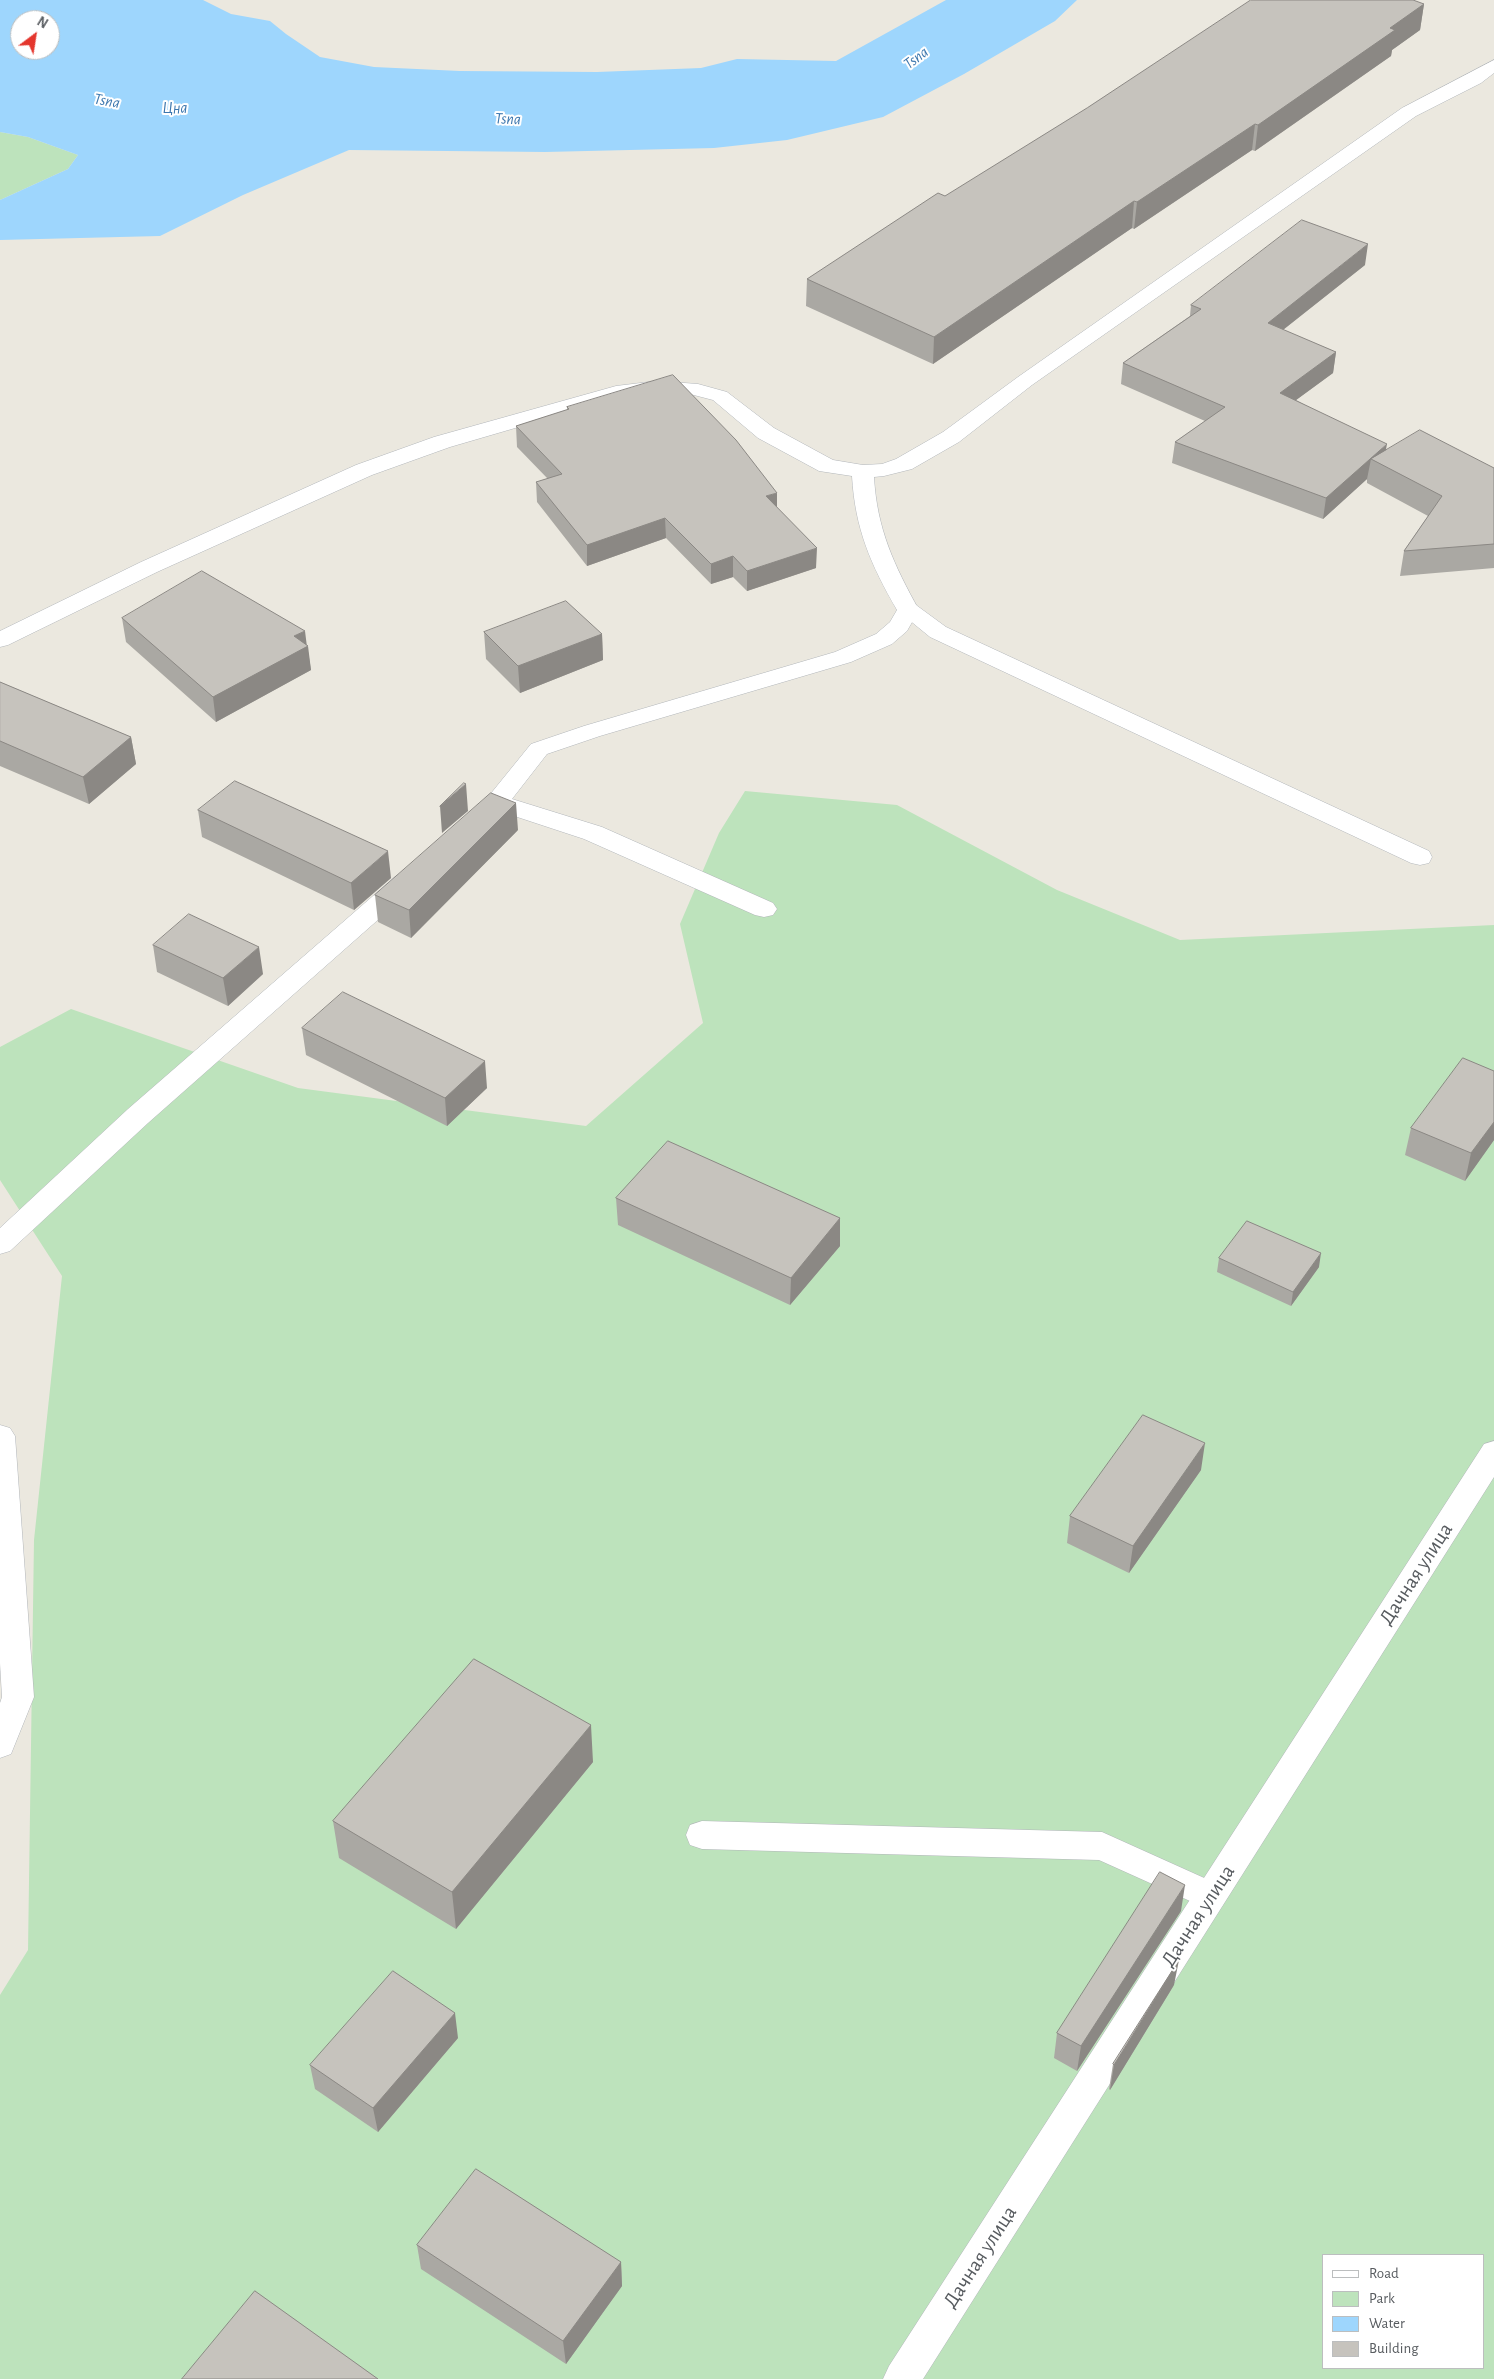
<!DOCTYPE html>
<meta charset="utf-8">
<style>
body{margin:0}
#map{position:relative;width:1494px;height:2379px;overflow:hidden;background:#ebe8df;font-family:"Alegreya Sans",sans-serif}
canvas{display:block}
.legend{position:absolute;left:1322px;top:2254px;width:162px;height:115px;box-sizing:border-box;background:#fff;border:1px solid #bcbebf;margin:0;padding:6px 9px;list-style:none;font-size:15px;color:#585c60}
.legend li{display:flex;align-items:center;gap:10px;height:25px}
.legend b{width:25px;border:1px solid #bcbebf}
.north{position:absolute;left:10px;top:10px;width:50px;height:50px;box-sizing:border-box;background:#fff;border:1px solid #bcbebf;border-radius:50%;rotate:31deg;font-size:14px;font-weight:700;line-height:20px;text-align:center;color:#585c60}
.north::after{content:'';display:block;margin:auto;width:18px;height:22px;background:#e4362d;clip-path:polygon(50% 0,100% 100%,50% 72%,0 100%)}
</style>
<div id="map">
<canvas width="1494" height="2379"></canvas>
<ul class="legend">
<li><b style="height:6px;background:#fff"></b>Road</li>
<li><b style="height:14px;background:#bde3bc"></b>Park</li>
<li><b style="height:14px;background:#9ed6fd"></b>Water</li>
<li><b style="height:14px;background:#c6c3bd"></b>Building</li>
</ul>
<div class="north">N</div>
</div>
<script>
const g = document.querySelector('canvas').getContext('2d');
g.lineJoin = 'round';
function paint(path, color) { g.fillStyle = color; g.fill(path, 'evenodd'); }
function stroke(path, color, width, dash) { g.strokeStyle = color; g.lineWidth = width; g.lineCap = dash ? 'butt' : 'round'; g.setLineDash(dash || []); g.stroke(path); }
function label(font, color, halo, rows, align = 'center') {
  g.font = font + ' "Alegreya Sans",sans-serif'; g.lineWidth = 4; g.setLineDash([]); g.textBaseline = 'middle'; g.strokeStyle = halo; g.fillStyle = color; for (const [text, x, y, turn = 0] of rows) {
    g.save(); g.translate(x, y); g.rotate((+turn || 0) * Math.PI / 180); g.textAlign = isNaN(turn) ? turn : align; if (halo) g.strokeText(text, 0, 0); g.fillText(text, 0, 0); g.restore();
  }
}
const green = new Path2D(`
 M0 132 28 137 78 155 68 169 0 200Z
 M745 791 897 805 1057 890 1180 940 1494 925V2379H0V1995L28 1950 34 1540 62 1276 0 1180V1047L71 1009 298 1088 586 1126 703 1023 680 924 719 833ZM1323 2255H1483V2368H1323Z`);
const water = new Path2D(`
 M0 0H203L231 14 270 21 286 34 320 57 374 67 460 71 597 72 701 68 737 59 836 61 946 0H1077L1055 21 964 74 883 117 787 140 714 148 545 152 349 150 243 195 160 236 0 240V200L68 169 78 155 28 137 0 132ZM20 20H50V50H20Z`);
const service = new Path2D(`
 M908 603 916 605 946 627 1429 851 1432 857 1429 863 1420 865 1411 863 930 637 897 610 900 605Z
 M405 874 414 876 417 882 414 888 148 1123 10 1251 0 1254V1228L128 1109 396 876Z
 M0 1425 10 1428 15 1436 34 1697 11 1754 0 1758V1703L2 1697 0 1663Z
 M702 1821 1102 1832 1222 1886 1227 1896 1222 1906 1210 1910 1099 1860 702 1849 690 1845 686 1835 690 1825Z`);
const minor = new Path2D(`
 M1494 60V73L1481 83 1416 116 1032 385 959 442 912 469 884 476 874 477C877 529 894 565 919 610L907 631 892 644 851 662 600 736 547 754 512 799 602 827 773 903 777 909 773 915 764 917 755 915 584 839 487 807 484 802 531 744 584 726 835 652 876 634 890 622 897 610C871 565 855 529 852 476L819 471 758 438 713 400 690 394 657 393 618 398 450 447 372 475 157 572 8 645 0 647V631L141 562 356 465 434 437 616 386 657 381 698 384 727 392 774 428 833 460 863 465 882 464 896 459 943 432 1018 377 1402 108Z
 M1494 1441V1477L923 2379H883L889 2366 1484 1444Z`);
const wall = new Path2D(`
 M1424 4 1420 30 1392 50 1391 56 1255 151 1252 150 1134 229 1132 228 933 364 806 306 807 279 945 196Z
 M1365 265 1283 330 1336 352 1333 373 1296 400 1386 450 1494 468V568L1400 576 1404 551 1428 516 1367 483V479L1323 519 1172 463 1175 442 1205 421 1121 384 1123 363 1190 316 1191 305Z
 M567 407 777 507 816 568 747 591 733 577 711 584 666 538 587 566 537 502 536 482 548 479 517 447 516 426 567 410Z
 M122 618 307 645 311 670 216 722 126 642Z
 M484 632 602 634 603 660 520 693 486 659Z
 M0 682 131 737 136 764 89 804 0 766Z
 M198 810 391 878 354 910 202 837Z
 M518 830 411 938 378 922 375 895Z
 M153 945 263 974 228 1006 157 972Z
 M302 1028 487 1088 447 1126 306 1055Z
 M1494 1071V1140L1465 1181 1405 1155 1411 1128Z
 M616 1198 840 1218V1246L790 1305 618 1225Z
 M1219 1258 1319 1267 1291 1306 1217 1272Z
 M1201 1470 1129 1573 1067 1543 1070 1516Z
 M593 1762 456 1929 339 1858 333 1821Z
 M1181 1911 1077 2071 1054 2058 1057 2033Z
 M1174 1985 1110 2090 1109 2089 1113 2064Z
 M458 2038 378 2132 315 2089 310 2065Z
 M417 2245 621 2262 622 2286 566 2364 421 2269Z`);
const shadedWall = new Path2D(`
 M1424 4 1420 30 1392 50 1391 56 1255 151 1258 125 1390 28Z
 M1255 124 1252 150 1134 229 1137 202Z
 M1134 201 1132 228 933 364 934 337Z
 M1368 244 1365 265 1265 344 1268 323Z
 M1336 352 1333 373 1277 414 1280 393Z
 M1387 444 1383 465 1371 459 1367 479 1323 519 1326 498Z
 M777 493V513L766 496Z
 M665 518 666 538 587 566V545Z
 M817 548 816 568 747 591V571Z
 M733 556V577L711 584V564Z
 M305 631 307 647 308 646 311 670 216 722 213 697 294 636Z
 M602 634 603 660 520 693 518 666Z
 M131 737 136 764 89 804 83 777Z
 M466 784 468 811 442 833 440 806Z
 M516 803 518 830 411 938 409 910Z
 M388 851 391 878 354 910 351 883Z
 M259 947 263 974 228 1006 223 978Z
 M485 1061 487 1088 447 1126 445 1098Z
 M1494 1122V1140L1465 1181 1471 1153Z
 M840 1218V1246L790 1305 791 1278Z
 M1321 1253 1319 1267 1291 1306 1293 1292Z
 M1205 1443 1201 1470 1129 1573 1133 1546Z
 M591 1725 593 1762 456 1929 452 1892Z
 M1185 1885 1181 1911 1077 2071 1081 2046Z
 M1179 1960 1174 1985 1110 2090 1114 2065Z
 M455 2013 458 2038 378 2132 373 2108Z
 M621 2262 622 2286 566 2364 563 2341Z`);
const building = new Path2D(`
 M1251 0H1413L1424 4 1390 28 1395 30 1258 125 1255 124 1137 202 1134 201 934 337 807 279 938 193 945 196 1087 108Z
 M1302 220 1368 244 1268 323 1336 352 1280 393 1387 444 1326 498 1175 442 1225 407 1123 363 1201 309 1191 305Z
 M673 375 736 440 777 493 766 496 817 548 747 571 733 556 711 564 665 518 587 545 536 482 562 474 516 426 569 409 567 407Z
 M1420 430 1494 468V544L1404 551 1442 496 1371 459Z
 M202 571 305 631 294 636 308 646 213 697 122 618Z
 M566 601 602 634 518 666 484 632Z
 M0 682 131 737 83 777 0 741Z
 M235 781 388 851 351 883 198 810Z
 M464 783 466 784 440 806Z
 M491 793 516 803 409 910 375 895Z
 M189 914 259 947 223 978 153 945Z
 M343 992 485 1061 445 1098 302 1028Z
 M1463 1058 1494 1071V1122L1471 1153 1411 1128Z
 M668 1141 840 1218 791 1278 616 1198Z
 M1247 1221 1321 1253 1293 1292 1219 1258Z
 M1143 1415 1205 1443 1133 1546 1070 1516Z
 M474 1659 591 1725 452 1892 333 1821Z
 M1160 1872 1185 1885 1081 2046 1057 2033Z
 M1179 1960 1114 2065 1113 2064Z
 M393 1971 455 2013 373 2108 310 2065Z
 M476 2169 621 2262 563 2341 417 2245Z
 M255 2291 378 2379H182Z`);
const farWaternames = [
 ["Tsna",916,58,-37],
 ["Tsna",107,101,11],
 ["Цна",175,108],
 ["Tsna",508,119,2]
];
const nearStreetnames = [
 ["Дачная улица",1416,1574,-57],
 ["Дачная улица",1198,1916,-57],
 ["Дачная улица",980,2257,-57]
];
paint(green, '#bde3bc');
paint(water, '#9ed6fd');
stroke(service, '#b2b6ba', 1);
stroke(minor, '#b2b6ba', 1);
paint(service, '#fff');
paint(minor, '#fff');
paint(wall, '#aaa8a3');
paint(shadedWall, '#8b8884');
paint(building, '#c6c3bd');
stroke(building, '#8b8884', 1);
label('italic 16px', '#3d77ae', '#fff', farWaternames);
label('21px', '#585c60', '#fff', nearStreetnames);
</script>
